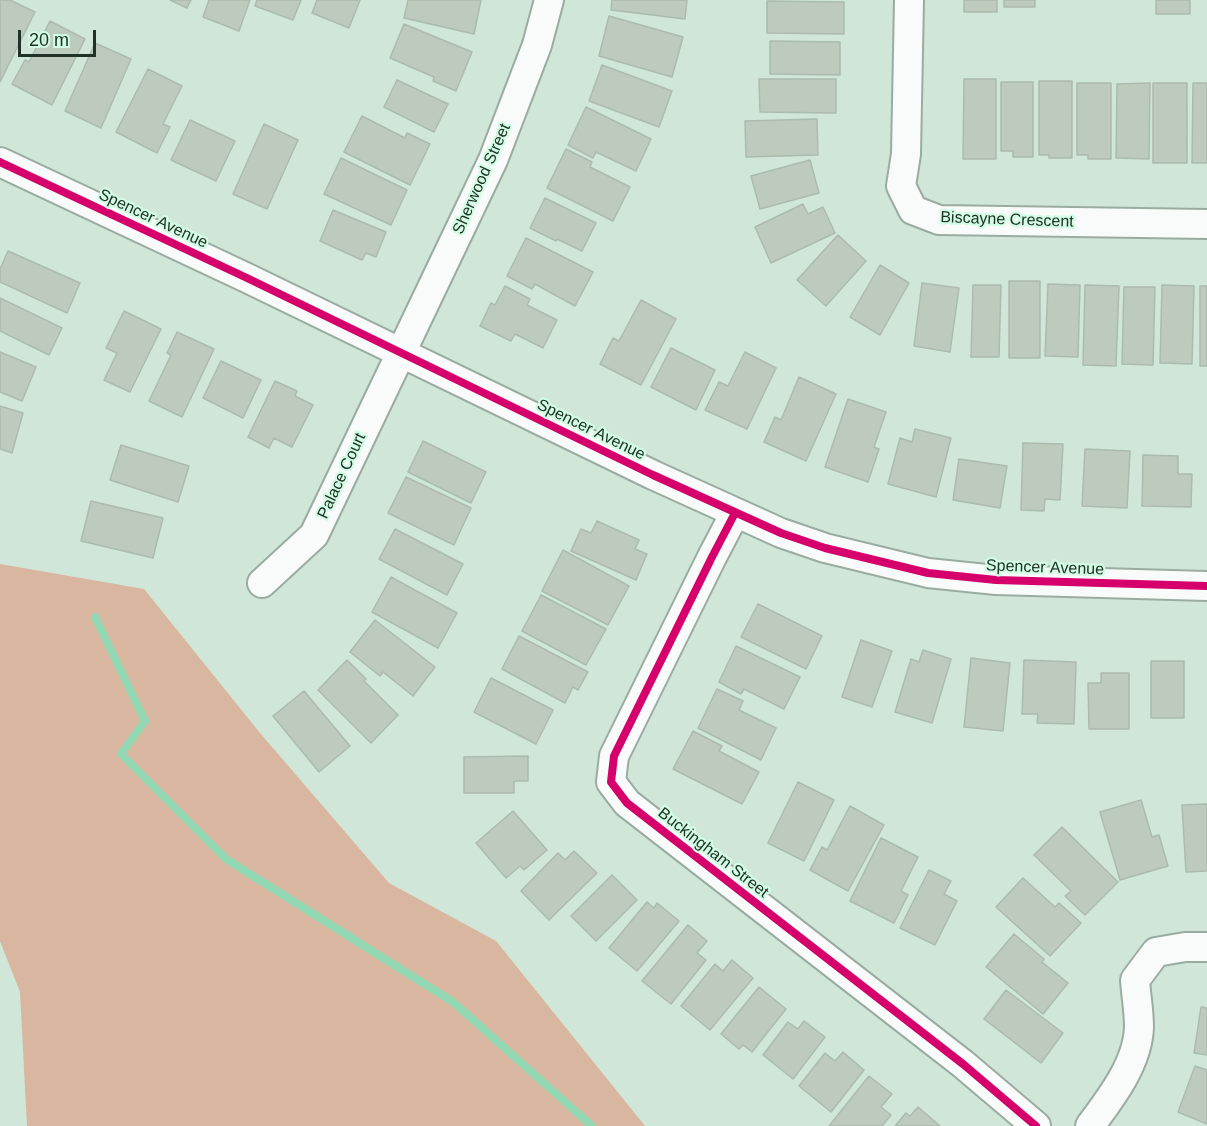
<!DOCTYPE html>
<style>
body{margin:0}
#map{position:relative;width:1207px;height:1126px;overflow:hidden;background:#cfe6d8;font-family:Helvetica,sans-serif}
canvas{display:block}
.scale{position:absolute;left:18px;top:30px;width:78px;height:27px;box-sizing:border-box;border:3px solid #203128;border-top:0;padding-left:8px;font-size:18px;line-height:21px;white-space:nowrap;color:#203128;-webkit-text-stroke:4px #d2fde4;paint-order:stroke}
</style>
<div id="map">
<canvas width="1207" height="1126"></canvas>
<div class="scale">20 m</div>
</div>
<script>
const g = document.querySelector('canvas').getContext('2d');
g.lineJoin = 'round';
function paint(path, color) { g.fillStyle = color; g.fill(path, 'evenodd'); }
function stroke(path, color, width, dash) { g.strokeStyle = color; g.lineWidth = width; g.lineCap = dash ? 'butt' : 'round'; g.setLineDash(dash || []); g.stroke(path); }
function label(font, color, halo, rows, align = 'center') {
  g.font = font + ' Helvetica,sans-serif'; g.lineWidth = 4.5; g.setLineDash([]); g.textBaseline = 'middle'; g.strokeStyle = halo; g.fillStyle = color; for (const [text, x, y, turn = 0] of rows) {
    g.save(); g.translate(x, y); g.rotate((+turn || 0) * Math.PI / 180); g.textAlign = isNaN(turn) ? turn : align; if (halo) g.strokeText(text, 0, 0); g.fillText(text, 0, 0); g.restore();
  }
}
const forest = new Path2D(`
 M0 564 144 589 260 733 389 883 496 941 645 1126H27L20 992 0 941Z`);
const stream = new Path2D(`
 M95 617 145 721 121 754 226 859 453 1002 592 1126`);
const building = new Path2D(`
 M0 0H10L35 12 0 82Z
 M170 0H191L187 8Z
 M209 0H250L239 31 203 17Z
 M257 0H301L293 20 255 6Z
 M317 0H360L349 28 312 13Z
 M408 0H481L474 34 404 18Z
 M612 0H687L685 19 611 10Z
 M964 0H997V12H964Z
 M1004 0H1035V7H1004Z
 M1156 0H1190V14H1156Z
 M767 1 844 2V34L767 33Z
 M609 16 683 37 672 77 599 56Z
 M50 21 85 39 52 105 12 84 25 60 29 62Z
 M404 24 472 52 456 91 433 81 434 77 390 58Z
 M770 41 840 42V75L770 74Z
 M95 43 131 59 101 128 65 111Z
 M602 65 672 91 659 127 589 101Z
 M148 69 182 86 163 124 170 127 157 153 116 132Z
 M759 79H836V113L760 112Z
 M964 79H996V159H963Z
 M397 80 448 104 434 132 384 107Z
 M1039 81H1072V158H1049V155H1039Z
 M1001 82H1033V157H1013V151H1001Z
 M1077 83H1111V159H1088V155H1077Z
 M1150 83 1149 159 1116 158 1117 84Z
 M1153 83H1187V163H1153Z
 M1193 83H1207V163H1192Z
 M586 107 651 139 636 171 596 152 593 158 568 145Z
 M362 116 405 138 407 133 430 144 410 185 344 152Z
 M817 119 818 155 746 157 745 121Z
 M190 120 235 141 216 181 171 160Z
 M264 124 298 140 267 209 233 194Z
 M566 149 592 162 590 167 630 187 613 221 547 188Z
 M341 158 407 190 391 225 324 194Z
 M810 160 819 193 760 209 751 176Z
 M545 198 596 223 582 251 557 239 556 241 530 228Z
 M803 204 808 214 823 207 835 233 771 263 755 227Z
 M333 210 386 232 376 257 366 253 362 260 320 241Z
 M838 235 866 261 826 306 797 280Z
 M526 238 593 272 575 306 535 284 532 289 507 276Z
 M8 251 80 283 67 313 0 282V269Z
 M880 265 909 283 880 335 850 317Z
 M1009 281H1040V358H1009Z
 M922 283 959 288 950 352 914 346Z
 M1048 284 1080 285 1078 357 1045 356Z
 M973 285H1001L999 357H971Z
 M1085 285 1119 286 1116 366 1083 365Z
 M1162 285 1194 286 1192 364 1160 363Z
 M505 286 530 299 527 305 557 320 543 348 515 334 511 341 480 326 491 303 495 305Z
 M1200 286H1207V366H1200Z
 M1124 287H1155L1153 365 1122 364Z
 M0 298 62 328 49 355 0 331Z
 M641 300 676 319 641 385 600 364 613 338 619 341Z
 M124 311 161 329 130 392 104 380 117 353 106 348Z
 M177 332 214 349 182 417 149 401 171 355 167 353Z
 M671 348 715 370 696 410 651 387Z
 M0 352 36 367 22 401 0 392Z
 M745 352 776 368 747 429 705 410 719 382 728 386Z
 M221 361 261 380 243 418 203 398Z
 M799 377 836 394 806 461 764 442 775 417 781 420Z
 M275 381 297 391 295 396 313 405 292 447 274 438 269 448 248 437Z
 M848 399 886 412 874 447 879 449 868 482 825 467Z
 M0 406 23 413 12 453 0 449Z
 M915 429 951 438 936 497 888 484 900 438 912 442Z
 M423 441 486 472 471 503 408 472Z
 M1023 443 1063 444 1060 500 1045 499 1044 511 1021 510Z
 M121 445 189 466 178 502 110 480Z
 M1085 449 1130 451 1127 508 1082 506Z
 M1143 455 1178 456V474H1192L1191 507 1142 506Z
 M959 459 1007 466 1000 508 953 500Z
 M406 477 471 508 454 545 388 513Z
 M91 501 163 518 153 558 81 541Z
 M597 521 639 540 635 549 647 554 636 580 571 551 581 529 591 533Z
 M395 529 463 564 447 595 379 559Z
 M563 550 629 586 608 625 542 591Z
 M391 577 457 613 438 648 372 612Z
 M541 595 606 629 586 665 522 631Z
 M758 604 822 636 806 669 741 637Z
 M375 620 435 667 413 696 383 672 380 676 350 652Z
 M519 636 588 672 578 690 573 687 565 703 502 669Z
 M861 640 892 651 872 707 842 697Z
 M736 646 800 677 784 709 744 689 741 694 719 682Z
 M923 650 951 659 932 723 895 712 911 659 919 662Z
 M971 658 1010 663 1003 731 964 727Z
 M347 660 366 679 364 681 398 715 371 743 318 690Z
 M1024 660 1076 662 1074 724 1037 723 1038 714H1022Z
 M1151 661H1184V718H1151Z
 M1101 673H1129V729H1089L1088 683H1101Z
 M491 678 553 710 536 744 474 712Z
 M717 689 743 701 739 710 776 728 761 760 698 728Z
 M304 691 350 746 319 772 273 716Z
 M693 731 722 746 719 751 759 772 742 804 673 769Z
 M528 756V781H514V793H464V757Z
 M798 782 834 800 804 861 768 843Z
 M1141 800 1152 837 1159 835 1168 866 1120 880 1100 812Z
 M1207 804V871L1186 872 1182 805Z
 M850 806 884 825 848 891 810 870 822 847 827 850Z
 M513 811 547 850 524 870 520 866 506 878 476 843Z
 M1062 827 1118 882 1085 915 1065 896 1071 891 1034 855Z
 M881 838 918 857 901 891 908 895 894 923 850 901Z
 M574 851 597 873 549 920 521 891 558 853 565 860Z
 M929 870 951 881 944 894 957 901 935 945 900 928Z
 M612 875 637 900 596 941 571 916Z
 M1023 878 1055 907 1059 903 1081 923 1050 956 996 907Z
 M647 902 654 908 657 903 679 921 637 971 609 948Z
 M688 925 707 941 697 953 706 960 671 1004 642 981Z
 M1014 934 1044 959 1042 962 1068 983 1043 1014 986 967Z
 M732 960 753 978 710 1030 681 1006 715 964 723 971Z
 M759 987 786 1009 752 1052 743 1045 739 1049 721 1034Z
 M1006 990 1063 1033 1041 1063 984 1019Z
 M1201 1007 1207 1008V1055L1194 1053Z
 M804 1021 825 1037 793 1079 763 1055 788 1022 798 1029Z
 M843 1052 864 1070 831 1112 799 1086 825 1053 835 1061Z
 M1195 1066 1207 1070V1124L1178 1112Z
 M869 1076 892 1094 881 1107 891 1115 882 1126H829Z
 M918 1107 940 1126H895L906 1113 910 1116Z`);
const minor = new Path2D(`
 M909 0 906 154 901 186 913 210 939 220 1207 224
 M0 162 247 278 653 475 781 533 825 548 928 573 996 580 1207 586
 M735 513 712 557 614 756 611 782 627 803 963 1064 1036 1126
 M262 583 314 535 493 160 537 45 549 0
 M1090 1126C1111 1098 1138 1063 1139 1027 1139 1011 1136 995 1135 980L1156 952 1185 947H1207`);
const cycleway = new Path2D(`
 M0 162 247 278 653 475 781 533 825 548 928 573 996 580 1207 586
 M735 513 712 557 614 756 611 782 627 803 963 1064 1036 1126`);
const streetNames = [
 ["Sherwood Street",482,179,-66],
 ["Spencer Avenue",153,219,25],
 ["Biscayne Crescent",1007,220,2],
 ["Spencer Avenue",591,430,26],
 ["Palace Court",342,476,-65],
 ["Spencer Avenue",1045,568,2],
 ["Buckingham Street",713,853,38]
];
paint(forest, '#d9b69f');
stroke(stream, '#91d8b2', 8);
paint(building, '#bccbbe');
stroke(building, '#acbbaf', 1.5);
stroke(minor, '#9aaca2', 32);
stroke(minor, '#f8fbf9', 28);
stroke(cycleway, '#d6006c', 8);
label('16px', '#203128', '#d2fde4', streetNames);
</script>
